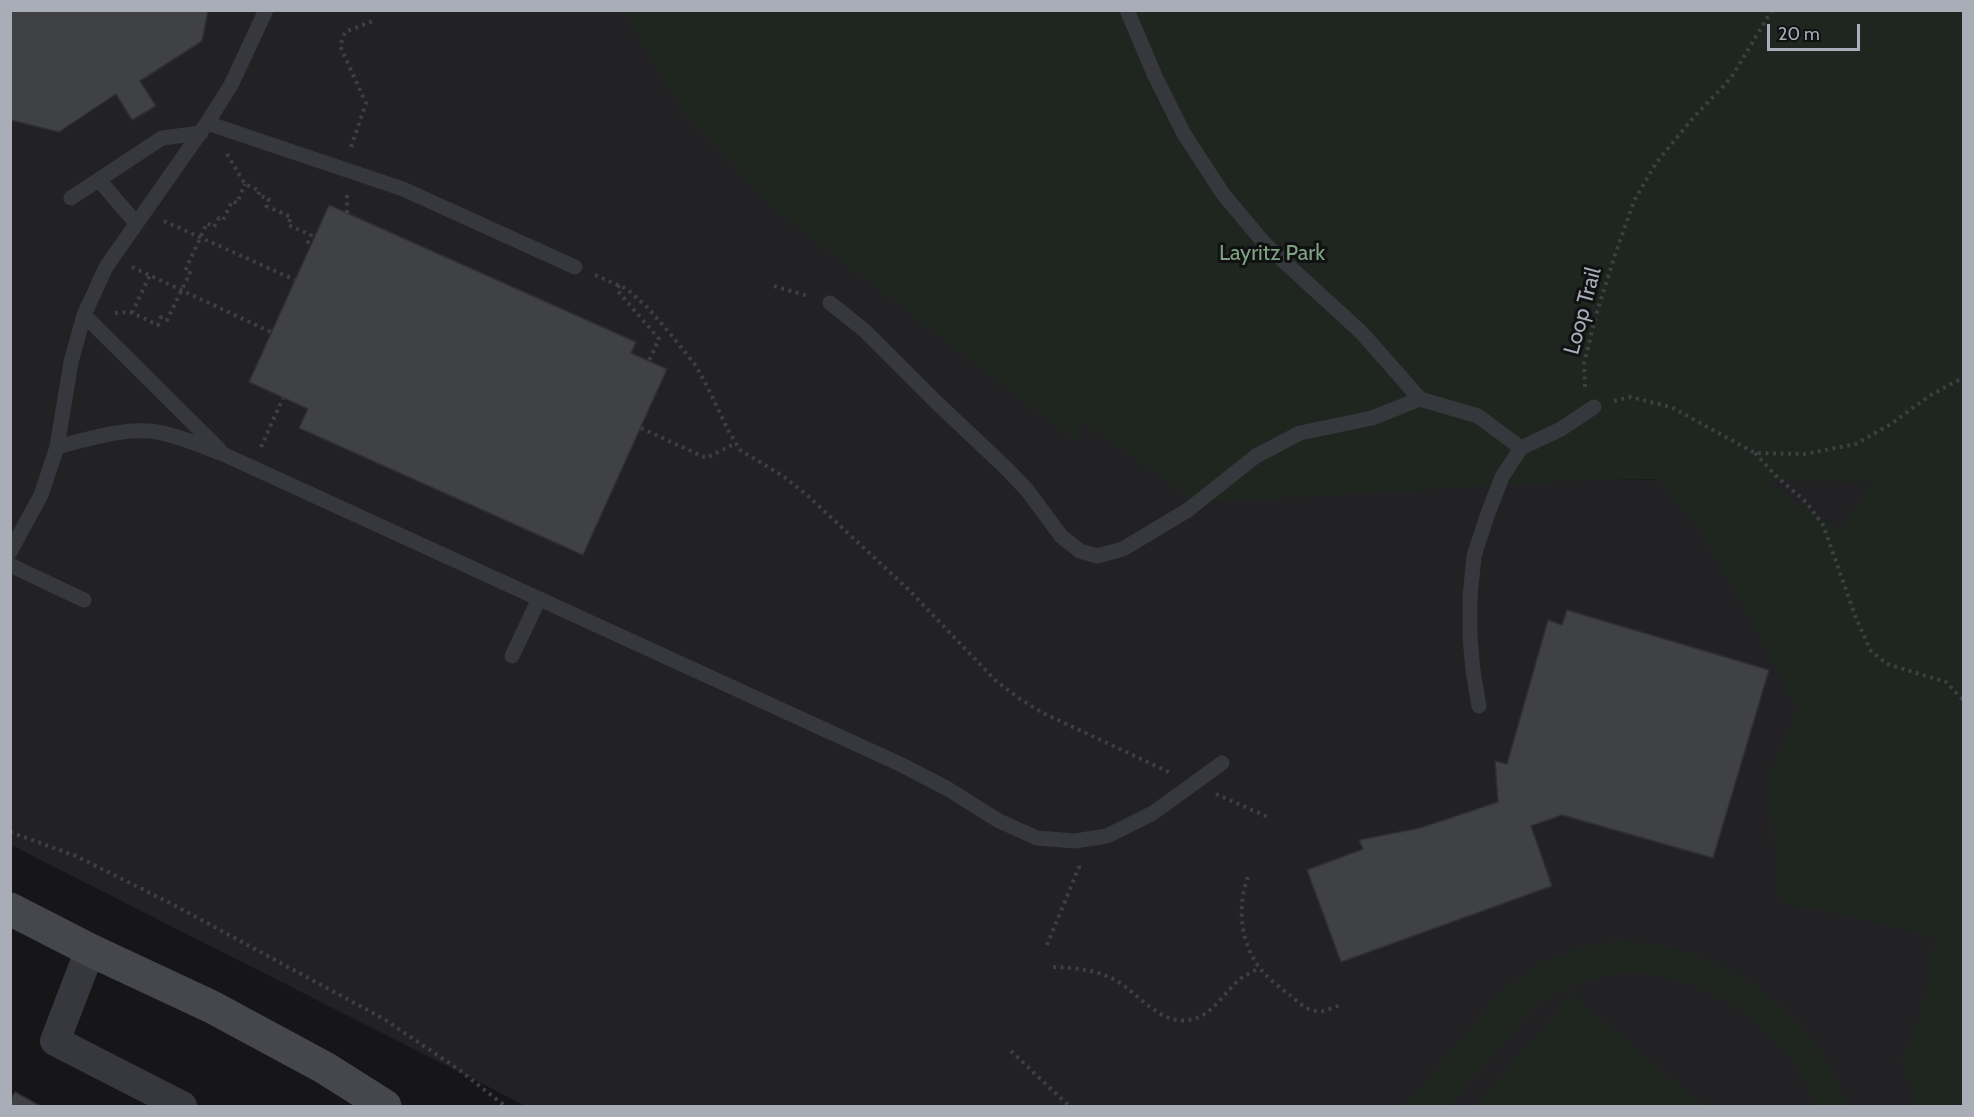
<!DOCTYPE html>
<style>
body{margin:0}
#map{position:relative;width:1974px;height:1117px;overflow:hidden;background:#161618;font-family:Cabin,sans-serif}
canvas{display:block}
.frame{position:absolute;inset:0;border:12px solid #a8adb8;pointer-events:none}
.scale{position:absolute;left:1767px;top:24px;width:93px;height:27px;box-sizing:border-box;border:3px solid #a8adb8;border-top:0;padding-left:8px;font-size:18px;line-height:21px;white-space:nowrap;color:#a8adb8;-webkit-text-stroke:4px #111113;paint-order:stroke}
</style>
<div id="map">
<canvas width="1974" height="1117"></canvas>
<div class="frame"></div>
<div class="scale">20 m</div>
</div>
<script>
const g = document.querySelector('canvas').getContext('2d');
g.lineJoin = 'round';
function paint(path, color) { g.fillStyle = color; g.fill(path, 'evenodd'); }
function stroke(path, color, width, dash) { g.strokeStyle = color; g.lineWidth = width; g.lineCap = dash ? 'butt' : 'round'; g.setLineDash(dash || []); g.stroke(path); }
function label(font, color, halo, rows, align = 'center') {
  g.font = font + ' Cabin,sans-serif'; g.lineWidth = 6; g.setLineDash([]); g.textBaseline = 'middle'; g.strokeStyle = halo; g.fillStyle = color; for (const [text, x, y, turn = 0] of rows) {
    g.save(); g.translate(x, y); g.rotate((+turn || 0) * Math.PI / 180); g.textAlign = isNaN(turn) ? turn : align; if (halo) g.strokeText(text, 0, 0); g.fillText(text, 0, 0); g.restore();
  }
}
const built = new Path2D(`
 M10 11H755L1604 479 1963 483V1106H526L11 845Z`);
const green = new Path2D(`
 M623 11H1963V1106H1918L1901 1060 1921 1014 1935 937 1870 920 1780 903 1768 780 1797 710 1748 614 1697 526 1657 479H1604L1198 503 1081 421 1076 441 782 215 686 117ZM1765 481 1873 482 1839 531Z
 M1617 941C1722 946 1813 1006 1847 1106H1816C1792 1039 1727 987 1657 976 1650 975 1642 972 1634 973 1616 973 1598 978 1581 984 1566 989 1549 996 1536 1007 1526 1015 1517 1028 1509 1037 1489 1060 1469 1083 1448 1106H1405L1500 993C1540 960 1566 949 1617 941Z
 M1572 994 1703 1106H1475Z`);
const building = new Path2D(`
 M10 10H208L202 41 140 81 156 106 132 120 116 94 59 132 10 120Z
 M329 205 636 342 631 353 667 369 583 555 299 428 308 409 249 382Z
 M1567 610 1769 670 1713 858 1562 815 1531 826 1552 886 1341 962 1307 870 1363 849 1359 840 1420 828 1498 802 1495 761 1507 764 1548 620 1562 625Z
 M15 1092 40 1106H10V1100Z`);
const path = new Path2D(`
 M351 147 366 103 340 46 345 32 373 21
 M227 154 245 184 260 191 258 195 269 199 266 206 291 217 288 225 311 235 308 242 311 243
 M347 213V193
 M164 221 295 280
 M132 267 271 332
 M595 275 627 289 649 309 672 336 696 366 708 388 728 430 740 450 783 476 807 495 909 590 995 680 1020 699 1043 713 1171 773
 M619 285 617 290 659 339 649 361
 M774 286 808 296
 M115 313 130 312 158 325 161 317 167 320 190 273 185 271 207 223 214 227 219 218 223 220 232 201 237 203 245 184
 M132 313 150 275
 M1585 387 1584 364 1596 315 1615 255 1634 201 1656 163 1693 118 1731 78 1772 10
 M1614 401 1630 397 1671 407 1755 453 1805 454 1856 444 1891 424 1929 396 1964 377
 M641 428 706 458 736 443
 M261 447 283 398
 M1755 453 1776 476 1806 502 1823 525 1856 618 1871 651 1887 664 1946 682 1964 701
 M1216 794 1268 817
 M10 832 76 856 172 904 384 1019 458 1069 505 1106
 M1248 877C1237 906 1240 941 1259 967 1266 977 1279 987 1290 995 1299 1003 1309 1013 1323 1011 1328 1010 1335 1007 1340 1005
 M1047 945 1079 867 1078 863
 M1053 967C1075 968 1095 969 1115 980 1142 995 1164 1032 1199 1017 1217 1009 1227 988 1243 977 1248 974 1254 971 1259 968
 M1011 1051 1069 1106`);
const service = new Path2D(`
 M1127 10 1155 76 1184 134 1223 194 1265 244 1362 333 1420 399 1478 416 1521 448
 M207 123 403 189 575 267
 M99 180 136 223
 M71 198 162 138 201 133
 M830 303 864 330 935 401 1006 468 1027 490 1061 536 1080 551 1097 556 1123 549 1188 510 1256 456 1300 433 1372 418 1420 399
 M84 315 219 449
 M57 447C89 439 124 427 157 432 180 436 202 446 223 454L902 765 948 789 999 821 1037 838 1075 841 1107 836 1153 813 1222 763
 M10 552 41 495 57 447 71 362 84 315 106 267 207 123 231 85 266 10
 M10 565 84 600
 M512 656 539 599
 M1479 706 1473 671 1470 637V597L1474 556 1487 516 1502 477 1521 448 1561 429 1594 407`);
const minor = new Path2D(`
 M90 950 55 1041 182 1106`);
const secondary = new Path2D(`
 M10 909 90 950 212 1007 325 1068 385 1106`);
const parkNames = [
 ["Layritz Park",1272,254]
];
const streetNames = [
 ["Loop Trail",1583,311,-75]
];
paint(built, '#222225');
paint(green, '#1e261f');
paint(building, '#404145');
stroke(building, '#303034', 1.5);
stroke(path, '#3d3f44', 4, [3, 4.5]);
stroke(service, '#37383d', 15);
stroke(minor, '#37383d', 30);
stroke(secondary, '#45474d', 33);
label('22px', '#7fa381', '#111113', parkNames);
label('22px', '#a8adb8', '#111113', streetNames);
</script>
